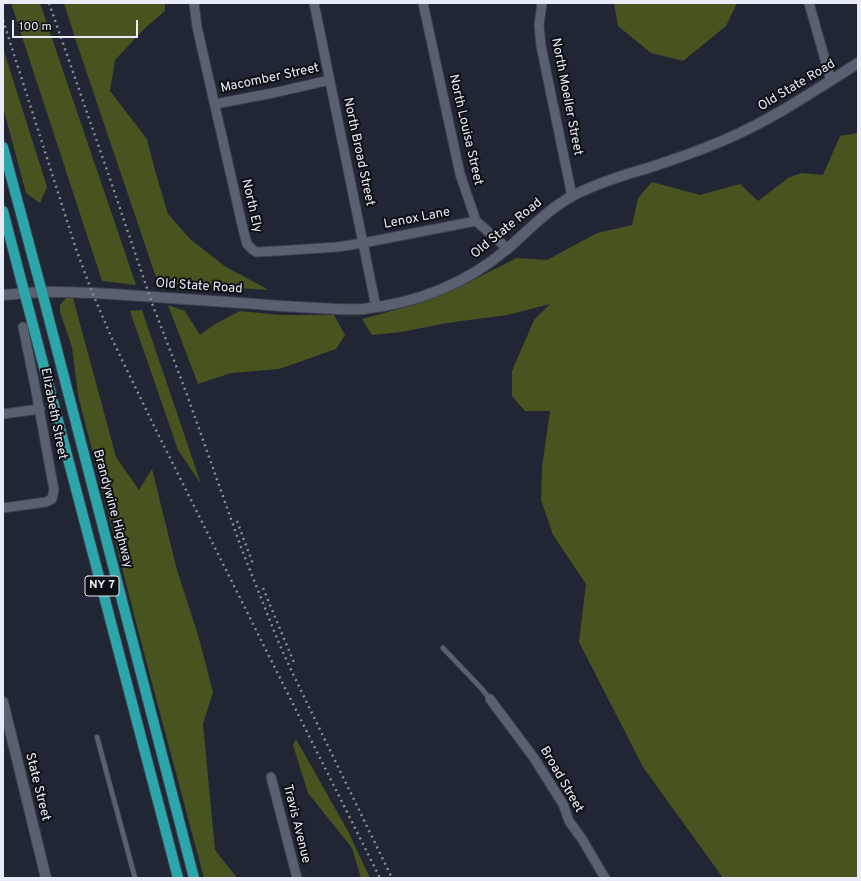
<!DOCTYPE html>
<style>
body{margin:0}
#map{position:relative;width:861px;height:881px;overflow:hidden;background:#202634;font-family:Overpass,sans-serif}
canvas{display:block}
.frame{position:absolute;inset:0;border:4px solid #e8ecf6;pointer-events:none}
.scale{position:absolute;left:12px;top:20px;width:126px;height:18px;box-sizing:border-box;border:2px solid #e8ecf6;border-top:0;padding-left:5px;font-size:12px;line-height:14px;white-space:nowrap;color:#e8ecf6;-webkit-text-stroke:3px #0d0f15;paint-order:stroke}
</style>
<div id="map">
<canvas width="861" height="881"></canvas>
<div class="frame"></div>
<div class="scale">100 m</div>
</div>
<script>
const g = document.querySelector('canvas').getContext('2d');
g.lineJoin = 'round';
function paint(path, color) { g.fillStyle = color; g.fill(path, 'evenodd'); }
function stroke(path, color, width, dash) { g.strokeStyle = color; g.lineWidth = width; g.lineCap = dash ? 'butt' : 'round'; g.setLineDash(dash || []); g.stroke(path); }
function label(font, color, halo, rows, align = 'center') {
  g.font = font + ' Overpass,sans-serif'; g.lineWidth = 4; g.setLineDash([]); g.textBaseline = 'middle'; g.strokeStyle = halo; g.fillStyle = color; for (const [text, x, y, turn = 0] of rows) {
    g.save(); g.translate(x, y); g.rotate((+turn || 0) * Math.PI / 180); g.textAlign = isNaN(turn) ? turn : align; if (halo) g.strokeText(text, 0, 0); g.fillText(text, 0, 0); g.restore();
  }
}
const green = new Path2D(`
 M11 3H40L136 285 102 281Z
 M64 3H165V11L144 29 115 60 110 91 147 139 156 174 168 214 190 239 226 267 269 290 158 283 76 41Z
 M614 3H737L726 26 683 61 651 53 618 26Z
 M3 48 47 187 40 203 26 193 3 107Z
 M858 133V878H723L643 767 579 642 586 584 553 535 541 500 542 467 550 411H525L512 396V371L534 320 550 304 507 315 447 323 401 332 372 335 362 319 410 306 457 288 517 258 547 260 597 233 632 225 638 198 652 182 700 195 740 184 758 201 788 178 801 173 823 175 840 136Z
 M66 298H73L116 457 139 490 152 469 177 570 198 635 213 692 203 724 215 850 237 878H204L140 638 78 395 72 347 60 312V305Z
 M168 305 185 311 200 335 215 324 240 311 281 315H334L345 335 336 349 279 369 231 373 198 384Z
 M142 310 201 484 178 450 130 311Z
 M296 739 349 833 370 878H361L352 848 308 793 293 745Z`);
const lane = new Path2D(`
 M443 648 481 688 490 699
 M97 737 135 878`);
const street = new Path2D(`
 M194 3 197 27 243 229 247 244 253 250 256 252 277 251 337 247 363 243 476 221
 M314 3 376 307
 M423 3 460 174 476 221 508 249
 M542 3 539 25 541 46 572 196
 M809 3 831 81
 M215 104 273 93 330 80
 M3 414 40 409
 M3 508 46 502 52 499 54 490 35 386 23 327
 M490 699 534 758 563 804 569 821 582 839 605 878
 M271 777 297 878`);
const secondary = new Path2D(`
 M3 295C17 294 31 292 44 292 86 291 127 295 169 298 198 300 227 302 257 304 277 306 297 307 317 308 332 309 347 310 363 309 417 303 464 285 506 250 528 231 548 209 574 195 598 183 623 175 648 168 673 160 698 151 722 141 770 121 814 91 858 63
 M3 702 46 878`);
const primary = new Path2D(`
 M3 147 42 292 194 878
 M3 211 178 878`);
const rail = new Path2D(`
 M49 3 109 176 152 303 186 392 242 550 278 641 292 672 392 878
 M3 20 76 249 92 292 113 341 152 422 380 878
 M237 521 253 564
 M263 588 295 665`);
const shields = [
 [102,586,34]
];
const shieldNames = [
 ["NY 7",102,586]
];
const streetNames = [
 ["Macomber Street",270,79,-12],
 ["Old State Road",797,86,-31],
 ["North Moeller Street",566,97,79],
 ["North Louisa Street",465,130,77],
 ["North Broad Street",358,152,78],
 ["North Ely",251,206,77],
 ["Lenox Lane",417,219,-11],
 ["Old State Road",507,229,-39],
 ["Old State Road",199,287,4],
 ["Elizabeth Street",53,414,79],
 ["Brandywine Highway",112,509,75],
 ["Broad Street",561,780,60],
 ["State Street",37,787,76],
 ["Travis Avenue",296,824,76]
];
paint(green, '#485420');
stroke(lane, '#3b404b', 6);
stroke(street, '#3b404b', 11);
stroke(secondary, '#3b404b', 12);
stroke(primary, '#3b404b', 12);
stroke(lane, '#596070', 4.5);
stroke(street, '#596070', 9);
stroke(secondary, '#596070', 10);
stroke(primary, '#2ca6aa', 10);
stroke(rail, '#878c98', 2.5, [2, 4]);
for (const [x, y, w] of shields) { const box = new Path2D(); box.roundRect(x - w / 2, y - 10, w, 20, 3); g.fillStyle = '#0d0f15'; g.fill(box); stroke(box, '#e8ecf6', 1); }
label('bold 12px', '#e8ecf6', null, shieldNames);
label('13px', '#e8ecf6', '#0d0f15', streetNames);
</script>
